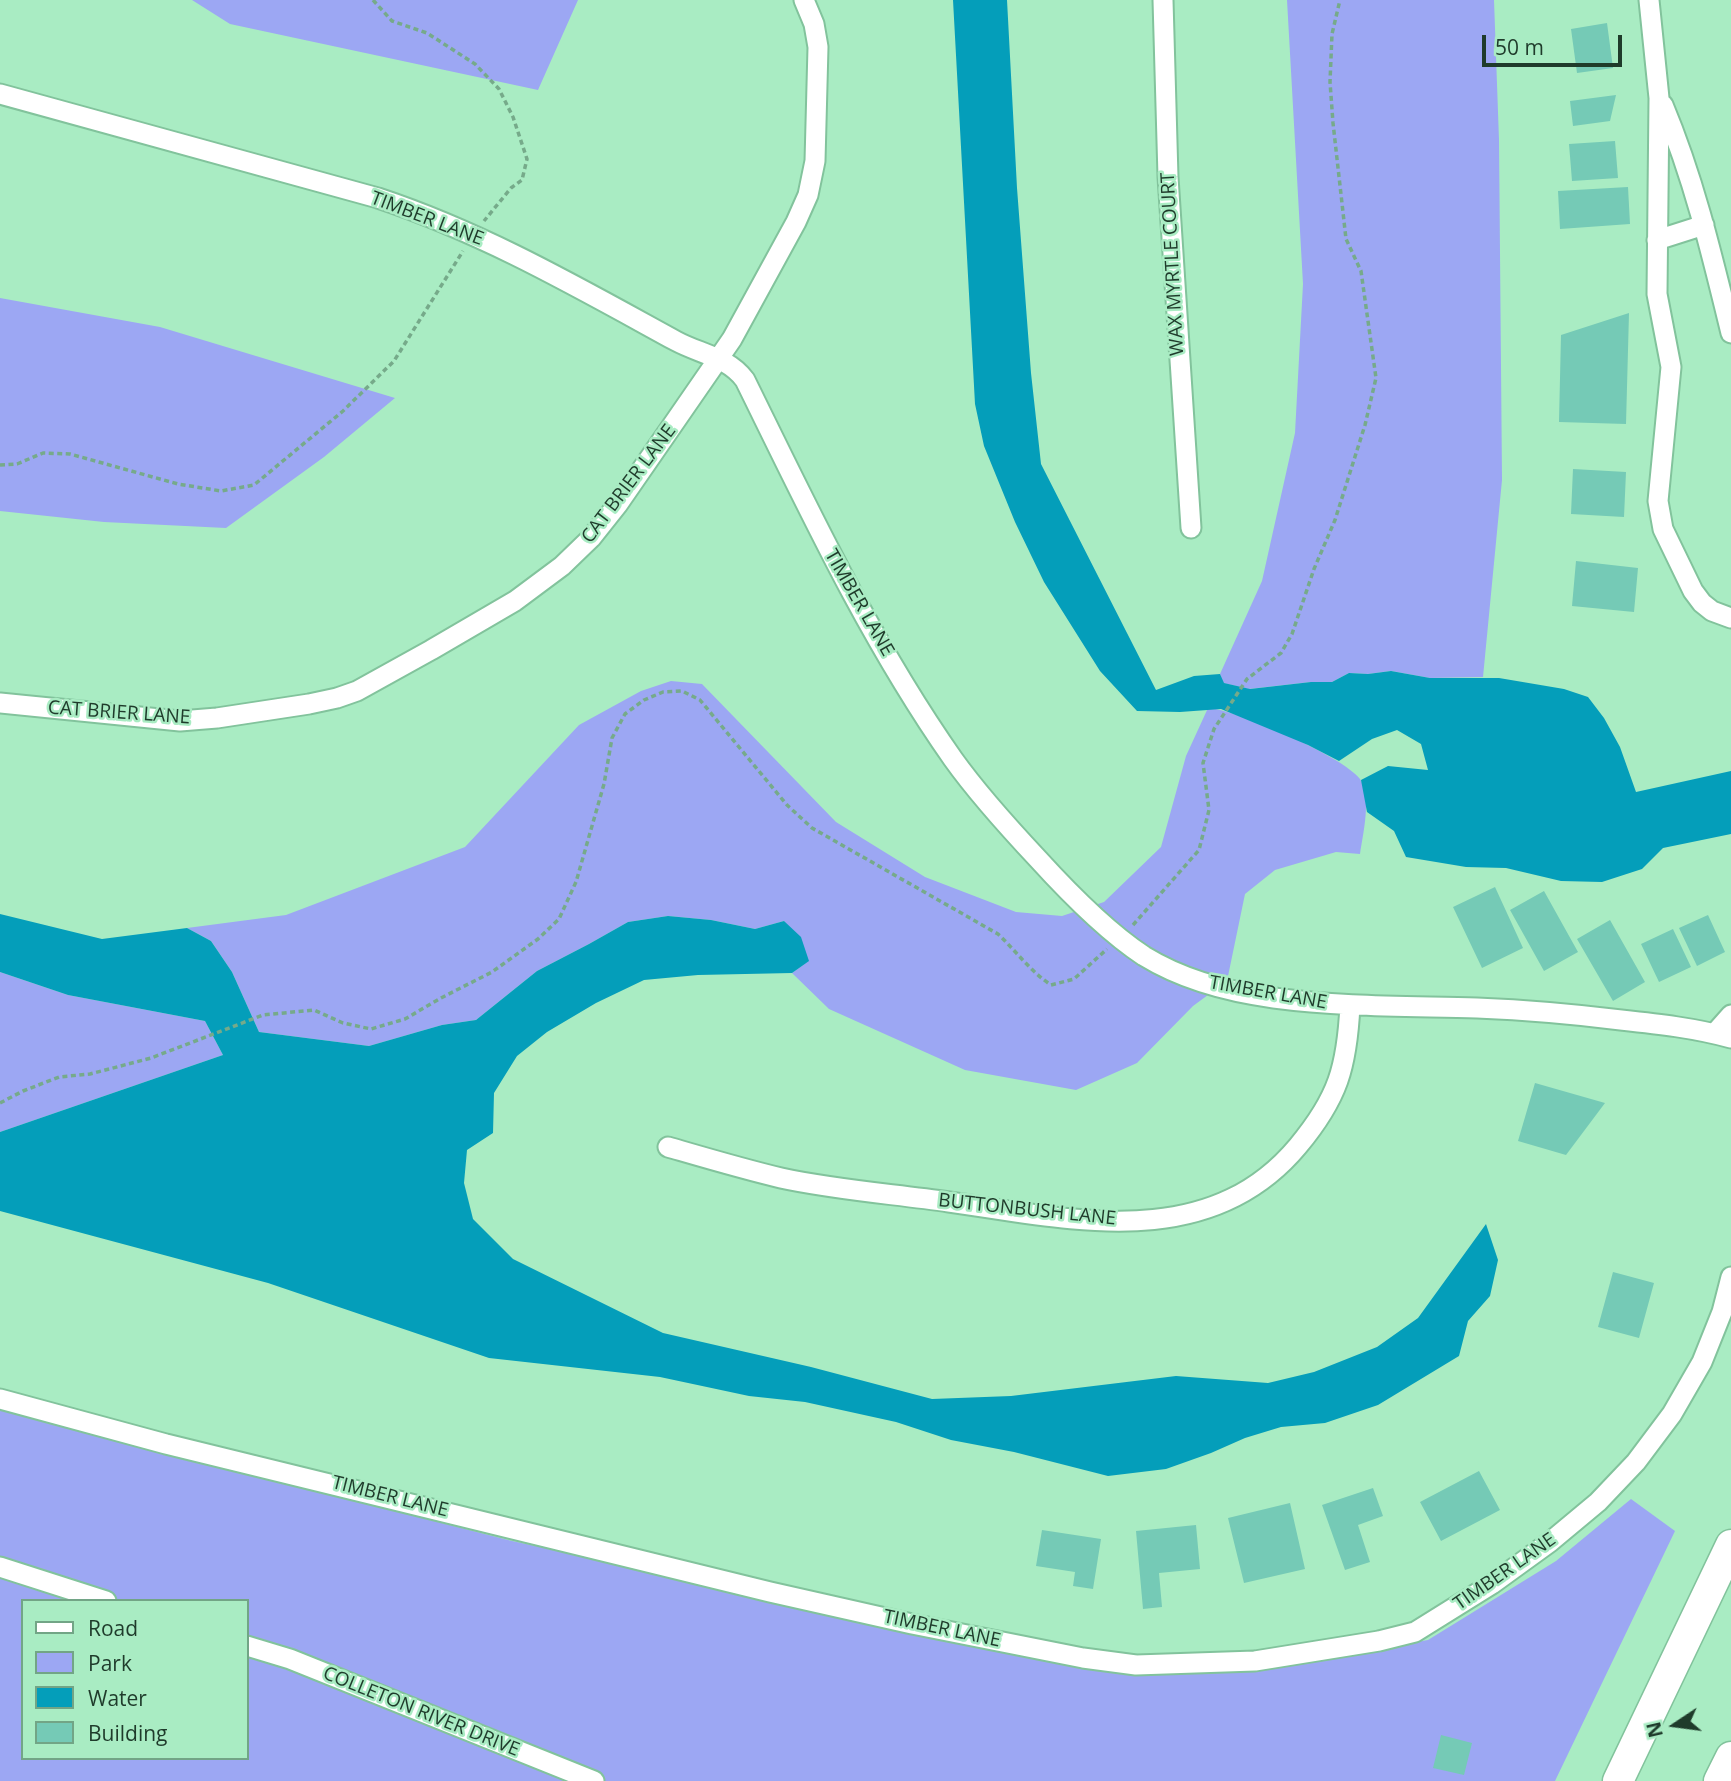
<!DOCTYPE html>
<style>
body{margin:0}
#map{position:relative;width:1731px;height:1781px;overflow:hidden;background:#a9ecc3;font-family:"Open Sans",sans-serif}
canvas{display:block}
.legend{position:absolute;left:21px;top:1599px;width:228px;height:161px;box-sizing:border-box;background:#a9ecc3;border:2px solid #72a586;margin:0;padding:9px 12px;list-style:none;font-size:21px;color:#1f3b2b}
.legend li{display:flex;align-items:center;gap:14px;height:35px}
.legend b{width:35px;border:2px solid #72a586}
.north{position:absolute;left:1640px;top:1690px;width:70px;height:70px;-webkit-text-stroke:5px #a9ecc3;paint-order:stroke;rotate:257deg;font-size:19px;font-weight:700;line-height:28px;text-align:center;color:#1f3b2b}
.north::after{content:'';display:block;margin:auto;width:24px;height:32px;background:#1f3b2b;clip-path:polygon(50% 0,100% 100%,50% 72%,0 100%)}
.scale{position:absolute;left:1482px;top:35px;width:140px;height:32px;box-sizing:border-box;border:4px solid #1f3b2b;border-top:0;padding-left:9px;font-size:21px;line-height:24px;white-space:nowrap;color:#1f3b2b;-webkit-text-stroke:5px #a9ecc3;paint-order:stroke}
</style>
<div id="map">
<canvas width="1731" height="1781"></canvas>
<ul class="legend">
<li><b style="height:9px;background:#fff"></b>Road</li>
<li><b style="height:19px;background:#9ca7f3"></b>Park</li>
<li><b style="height:19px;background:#049eba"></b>Water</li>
<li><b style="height:19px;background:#75cab6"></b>Building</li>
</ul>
<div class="north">N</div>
<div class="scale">50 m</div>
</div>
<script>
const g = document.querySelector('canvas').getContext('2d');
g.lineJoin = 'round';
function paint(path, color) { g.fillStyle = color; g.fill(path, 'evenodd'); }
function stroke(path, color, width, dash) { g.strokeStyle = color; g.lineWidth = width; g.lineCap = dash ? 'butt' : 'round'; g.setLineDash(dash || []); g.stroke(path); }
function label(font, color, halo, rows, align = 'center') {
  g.font = font + ' "Open Sans",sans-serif'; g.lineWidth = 5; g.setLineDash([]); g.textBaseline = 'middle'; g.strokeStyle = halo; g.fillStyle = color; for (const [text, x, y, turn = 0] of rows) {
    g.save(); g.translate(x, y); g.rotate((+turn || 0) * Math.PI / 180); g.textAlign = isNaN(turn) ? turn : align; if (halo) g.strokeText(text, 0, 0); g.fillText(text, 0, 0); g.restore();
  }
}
const green = new Path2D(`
 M192 0H578L538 90 230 24Z
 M1287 0H1494L1499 140 1502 480 1483 677 1430 678 1391 671 1368 674 1349 673 1332 682H1311L1249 689 1223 683 1220 674 1262 581 1295 433 1303 284Z
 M0 298 160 327 395 398 324 457 226 528 104 522 0 511Z
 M671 681 702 684 836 822 925 877 1016 912 1062 916 1104 902 1161 847 1186 756 1208 708C1236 709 1344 757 1360 779 1372 796 1363 834 1360 854L1336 852 1275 870 1245 894 1227 981 1193 1006 1137 1063 1076 1090 965 1070 829 1009 792 973 808 961 784 921 755 929 711 920 668 916 628 922 589 944 537 971 476 1020 442 1025 369 1046 259 1032 232 972 211 941 187 928 286 915 465 847 579 725 641 691Z
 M0 972 68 995 205 1021 223 1055 0 1132Z
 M0 1410 512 1541 1136 1674 1256 1670 1428 1640 1556 1561 1631 1499 1675 1531 1555 1781H0ZM23 1601H247V1758H23Z`);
const water = new Path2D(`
 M953 0H1007L1017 188 1031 373 1041 464 1156 690 1194 676 1220 674 1224 683 1250 689 1311 682H1332L1349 673 1368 674 1391 671 1430 678H1499L1564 689 1588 697 1604 718 1620 747 1636 792 1731 771V834L1663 848 1642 869 1602 882 1561 881 1506 868 1466 867 1406 857 1394 831 1367 812 1361 780 1388 766 1428 770 1421 744 1397 730 1372 739 1339 761 1308 745 1221 709 1180 712 1137 711 1100 671 1044 582 1015 522 984 446 975 404Z
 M0 914 102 939 187 928 211 941 232 972 259 1032 369 1046 442 1025 476 1020 537 971 589 944 628 922 668 916 711 920 755 929 784 921 801 937 809 961 792 973 698 975 644 980 596 1003 547 1032 517 1056 494 1093 493 1133 467 1150 464 1183 473 1219 513 1259 663 1333 811 1367 932 1399 1011 1396 1176 1376 1268 1383 1314 1372 1377 1347 1418 1318 1486 1224 1498 1260 1490 1296 1468 1321 1459 1356 1378 1405 1325 1423 1281 1427 1245 1438 1211 1453 1166 1469 1108 1476 1014 1452 951 1440 896 1422 805 1402 749 1396 660 1377 489 1358 268 1283 0 1211V1132L223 1055 205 1021 68 995 0 972Z`);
const building = new Path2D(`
 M1607 23 1613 68 1577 73 1571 29Z
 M1616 95 1610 121 1573 126 1570 101Z
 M1615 141 1618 178 1572 181 1569 144Z
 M1628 187 1630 224 1560 229 1558 191Z
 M1629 313 1626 424 1559 422 1561 335Z
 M1573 469 1626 472 1624 517 1571 514Z
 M1576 561 1638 568 1634 612 1572 606Z
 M1495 887 1523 948 1482 968 1453 907Z
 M1544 891 1578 952 1544 971 1510 910Z
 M1708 915 1725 952 1697 966 1679 928Z
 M1610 920 1645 982 1613 1001 1577 939Z
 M1673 929 1691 967 1659 982 1641 944Z
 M1535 1083 1605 1103 1566 1155 1518 1141Z
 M1613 1272 1654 1283 1639 1338 1598 1327Z
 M1479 1471 1500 1510 1441 1541 1420 1502Z
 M1373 1488 1383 1516 1358 1525 1370 1562 1345 1570 1322 1505Z
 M1290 1503 1305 1569 1244 1583 1228 1518Z
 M1196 1525 1200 1569 1159 1573 1162 1607 1143 1609 1136 1531Z
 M1042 1530 1101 1539 1093 1589 1073 1586 1075 1572 1036 1566Z
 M1441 1735 1472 1743 1464 1775 1433 1768Z`);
const path = new Path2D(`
 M373 0 392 21 427 33 475 64 499 89 513 117 527 159 522 180 511 188 484 221
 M0 465 17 464 43 453 70 454 178 484 221 491 254 485 343 411 394 361 463 251
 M1133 925 1199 850 1209 810 1203 763 1214 729 1247 679 1281 653 1292 634 1314 569 1335 520 1365 425 1376 378 1361 271 1346 239 1333 123 1330 82 1332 34 1340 0
 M0 1103 23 1091 59 1077 90 1074 151 1058 263 1015 314 1010 343 1023 371 1029 405 1019 441 998 492 972 538 939 559 919 576 882 604 784 612 738 625 714 644 700 663 692 682 691 700 700 787 805 812 828 998 934C1016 951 1030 971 1051 985L1074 979 1107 949`);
const minor = new Path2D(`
 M1163 0 1168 177 1191 528
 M1649 0 1659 98 1657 294 1671 367 1658 501 1663 529 1693 591 1702 603 1712 611 1731 618
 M0 94 378 198C484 233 579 288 676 341 700 354 728 357 745 380 808 508 870 641 953 759 978 794 1008 827 1038 859 1068 892 1106 931 1144 956 1183 980 1229 992 1274 998 1342 1007 1409 1006 1477 1008 1526 1010 1573 1014 1621 1020 1658 1024 1695 1028 1731 1038
 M1663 105C1694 179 1712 255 1731 333
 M1657 240 1704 225
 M0 703 180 721 217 718 309 704 337 698 357 691 431 650 515 601 562 566 591 538 618 504 732 339 796 222 808 195 815 161 818 47 814 24 804 0
 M1715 1033 1731 1015
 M668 1147C706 1158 743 1169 781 1178 836 1190 894 1194 949 1202 1070 1219 1208 1254 1298 1146 1338 1098 1347 1067 1350 1005
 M0 1399 166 1444 770 1592 912 1624 1083 1658 1136 1665 1255 1661 1379 1641 1415 1632 1492 1584 1550 1542 1598 1502 1636 1462 1672 1414 1702 1362 1722 1312 1731 1277
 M0 1567 106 1601
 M247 1646 290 1659 594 1781`);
const highway = new Path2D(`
 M1618 1781 1731 1545
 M1719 1781 1731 1757`);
const streetNames = [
 ["TIMBER LANE",427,219,21],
 ["WAX MYRTLE COURT",1173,264,-93],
 ["CAT BRIER LANE",629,484,-53],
 ["TIMBER LANE",859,603,60],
 ["CAT BRIER LANE",119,713,4],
 ["TIMBER LANE",1268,993,10],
 ["BUTTONBUSH LANE",1027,1210,6],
 ["TIMBER LANE",390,1497,14],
 ["TIMBER LANE",1505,1572,-35],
 ["TIMBER LANE",942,1629,12],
 ["COLLETON RIVER DRIVE",421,1712,22]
];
paint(green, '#9ca7f3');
paint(water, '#049eba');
paint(building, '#75cab6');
stroke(minor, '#82c39c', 23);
stroke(highway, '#82c39c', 33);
stroke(path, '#76aa8a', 3.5, [5, 3.5]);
stroke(minor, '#fff', 19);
stroke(highway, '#fff', 30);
label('19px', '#1f3b2b', '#a9ecc3', streetNames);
</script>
